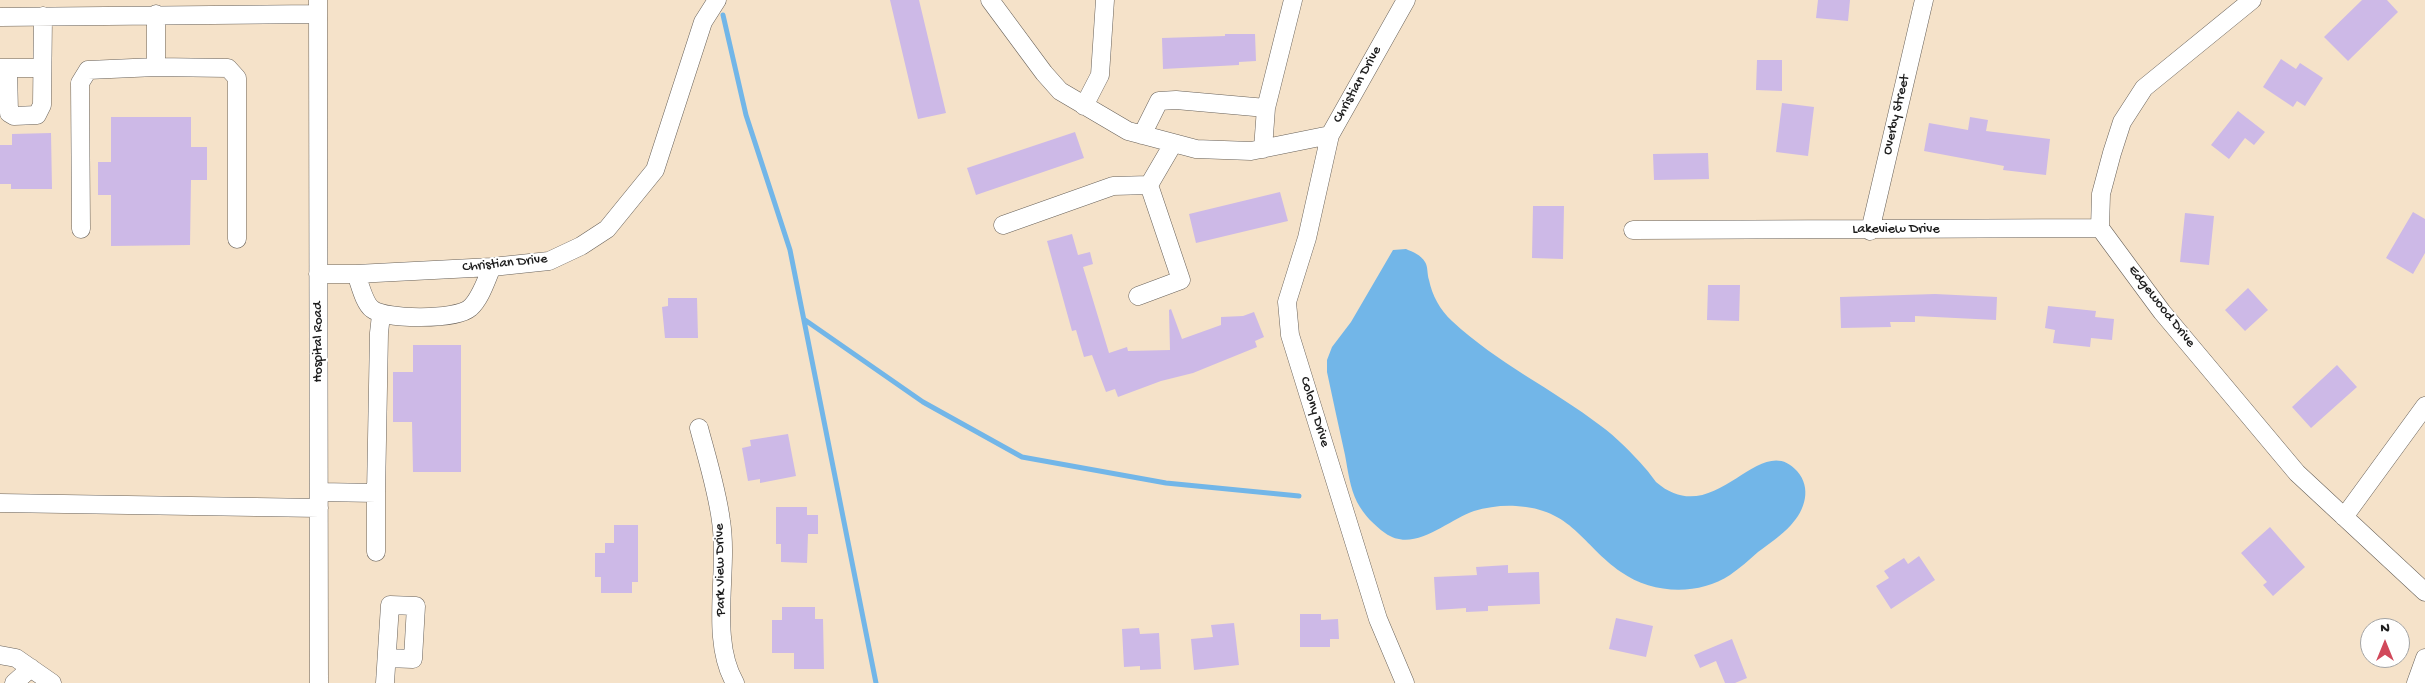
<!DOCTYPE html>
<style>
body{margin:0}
#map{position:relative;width:2425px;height:683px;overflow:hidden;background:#f5e2c9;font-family:"Gochi Hand",sans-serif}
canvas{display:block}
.north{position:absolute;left:2360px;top:618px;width:50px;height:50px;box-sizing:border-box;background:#fff;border:1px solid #a4a4a4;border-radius:50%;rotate:0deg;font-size:14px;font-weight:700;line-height:20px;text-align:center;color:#1c1c1c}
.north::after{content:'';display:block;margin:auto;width:18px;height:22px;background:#d1495b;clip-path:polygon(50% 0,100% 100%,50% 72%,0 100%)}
</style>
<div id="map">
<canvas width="2425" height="683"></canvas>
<div class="north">N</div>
</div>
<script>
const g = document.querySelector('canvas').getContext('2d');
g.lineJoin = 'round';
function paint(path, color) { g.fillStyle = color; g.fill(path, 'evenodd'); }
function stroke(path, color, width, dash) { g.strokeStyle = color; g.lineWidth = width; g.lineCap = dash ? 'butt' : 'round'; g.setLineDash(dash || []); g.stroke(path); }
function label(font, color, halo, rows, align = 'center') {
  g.font = font + ' "Gochi Hand",sans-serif'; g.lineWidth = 4; g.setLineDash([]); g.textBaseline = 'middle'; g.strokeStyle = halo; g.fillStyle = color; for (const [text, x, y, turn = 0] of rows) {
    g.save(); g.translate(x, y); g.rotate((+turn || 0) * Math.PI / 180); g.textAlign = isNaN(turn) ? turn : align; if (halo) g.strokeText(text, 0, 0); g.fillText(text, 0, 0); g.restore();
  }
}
const water = new Path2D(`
 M1406 249C1413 252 1421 255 1425 262 1428 266 1427 274 1429 280 1432 295 1440 310 1452 321 1497 363 1553 389 1601 426 1616 437 1632 453 1645 468 1649 472 1652 477 1656 482 1715 533 1759 428 1797 471 1812 488 1805 510 1791 525 1782 535 1769 544 1758 552 1749 560 1740 568 1730 575 1698 596 1652 594 1621 572 1582 545 1572 509 1516 506 1503 505 1487 507 1474 511 1447 520 1414 554 1385 533 1374 525 1364 515 1357 502 1350 488 1348 471 1345 455 1339 428 1333 400 1327 372V360L1332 347 1351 322 1393 250Z`);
const stream = new Path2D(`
 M723 15 746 115 790 250 876 683
 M805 320 923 402 1022 457 1166 483 1299 496`);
const building = new Path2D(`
 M890 0H919L946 113 918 119Z
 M1818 0H1850L1848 21 1816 18Z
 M2362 0H2387L2398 12 2348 61 2324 37Z
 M1225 34H1255L1256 61 1239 62V65L1163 69 1162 38 1225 36Z
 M2281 59 2296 69 2300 63 2323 78 2305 106 2297 101 2293 107 2263 87Z
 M1757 60H1782V91L1756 90Z
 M1782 103 1814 107 1808 156 1776 152Z
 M2238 111 2265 132 2254 145 2245 138 2229 159 2211 145Z
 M111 117H191V147H207V180H191L190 245 111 246V195H98V162H111Z
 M1970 117 1988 120 1986 131 2050 139 2046 175 2003 170 2004 166 1924 151 1929 123 1968 130Z
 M1075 132 1084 158 976 195 967 168Z
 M51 133 52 189H11V184H0V145H12V134Z
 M1708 153 1709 179 1654 180 1653 154Z
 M1280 192 1288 221 1196 243 1189 214Z
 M1533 206H1564L1563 259 1532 258Z
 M2413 212 2425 219V253L2413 274 2386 258Z
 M2185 213 2214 216 2209 265 2180 262Z
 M1072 234 1078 255 1090 252 1093 264 1083 267 1109 353 1127 347 1128 351 1170 350 1169 310 1171 309 1182 339 1221 325V317L1243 316 1254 312 1264 337 1255 341 1257 347 1193 373 1161 381 1118 397 1115 389 1106 392 1092 355 1084 357 1076 330 1072 331 1047 241Z
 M1708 285H1740L1739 321 1707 320Z
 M2248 288 2268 310 2245 331 2225 310Z
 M1935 294 1997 297 1996 320 1915 316V322H1890L1891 327 1841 328 1840 297Z
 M668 298H697L698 338H665L662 307 668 306Z
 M2048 306 2096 311 2095 317 2114 319 2112 340 2091 338 2090 347 2053 343 2055 330 2045 328Z
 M413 345H461V472H413L412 422H393V372H413Z
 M2337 365 2357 387 2311 428 2292 407Z
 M788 434 796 476 760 483V479L748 481 742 448 751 446 750 440Z
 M776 507H807V515H818V534H808L807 563 781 562V544H776Z
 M614 525H638V582H632V593H601V577H595V553H605V543H614Z
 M2270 527 2305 567 2273 596 2263 585 2267 582 2241 553Z
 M1919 556 1935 580 1891 609 1876 586 1889 578 1884 571 1904 558 1908 564Z
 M1508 565V573L1539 572 1540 604 1488 606V611L1466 612V608L1436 610 1434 577 1477 575 1476 567Z
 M782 607H815V619H823L824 669H794V653H772V620H782Z
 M1300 614H1321V620L1338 619 1339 639H1330V647H1300Z
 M1616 618 1653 626 1646 657 1609 649Z
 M1234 623 1239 665 1194 670 1191 639 1213 637 1211 625Z
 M1139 628 1140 634 1159 633 1161 669 1140 670V666L1124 667 1122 629Z
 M1732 639 1747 678 1735 683H1725L1716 661 1700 668 1694 655Z`);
const minor = new Path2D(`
 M318 0 319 683
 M990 0 1044 73 1060 91 1128 131 1196 149 1251 151 1330 135 1406 0
 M2252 0 2144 88 2122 122 2112 153 2101 194 2100 228 2162 312 2297 473 2425 592
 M0 17 318 14
 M156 67 228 68 237 78V239
 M0 68H42
 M8 68 9 113 14 116 37 115 42 105 43 16
 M1084 106 1100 75 1105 0
 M1142 135 1159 101 1176 100 1266 108
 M1330 135 1307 238 1287 302 1290 335 1378 619 1405 683
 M1263 149 1266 108 1293 0
 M1003 225 1113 186 1149 185
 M81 229 80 83 88 70 156 67V14
 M1633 230 2100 228
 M1870 231 1924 0
 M318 274H356L492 267 549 261 581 246 607 229 655 170 703 22 717 0
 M356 274C360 284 364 303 372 309 386 320 456 320 470 308 481 298 486 280 492 267
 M1138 296 1181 280 1149 185 1173 144
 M699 428C707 458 717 490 721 521 729 571 709 638 735 683
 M320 492 376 493V552
 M376 493 379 333 381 315
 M0 503 319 508
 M2344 517 2425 406
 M0 655 16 658 52 683
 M14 683 31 668
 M385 683 390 605 416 606 413 659 387 658
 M2416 683 2425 658`);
const streetNames = [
 ["Christian Drive",1358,85,-61],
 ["Overby Street",1897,115,-77],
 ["Lakeview Drive",1896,230],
 ["Christian Drive",505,264,-6],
 ["Edgewood Drive",2161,307,52],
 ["Hospital Road",319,342,-90],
 ["Colony Drive",1314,412,73],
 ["Park View Drive",721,570,-91]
];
paint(water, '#72b6e8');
stroke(stream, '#72b6e8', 5);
paint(building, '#cdb9e7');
stroke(minor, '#686159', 19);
stroke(minor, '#fff', 18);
label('14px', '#1c1c1c', '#fff', streetNames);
</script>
